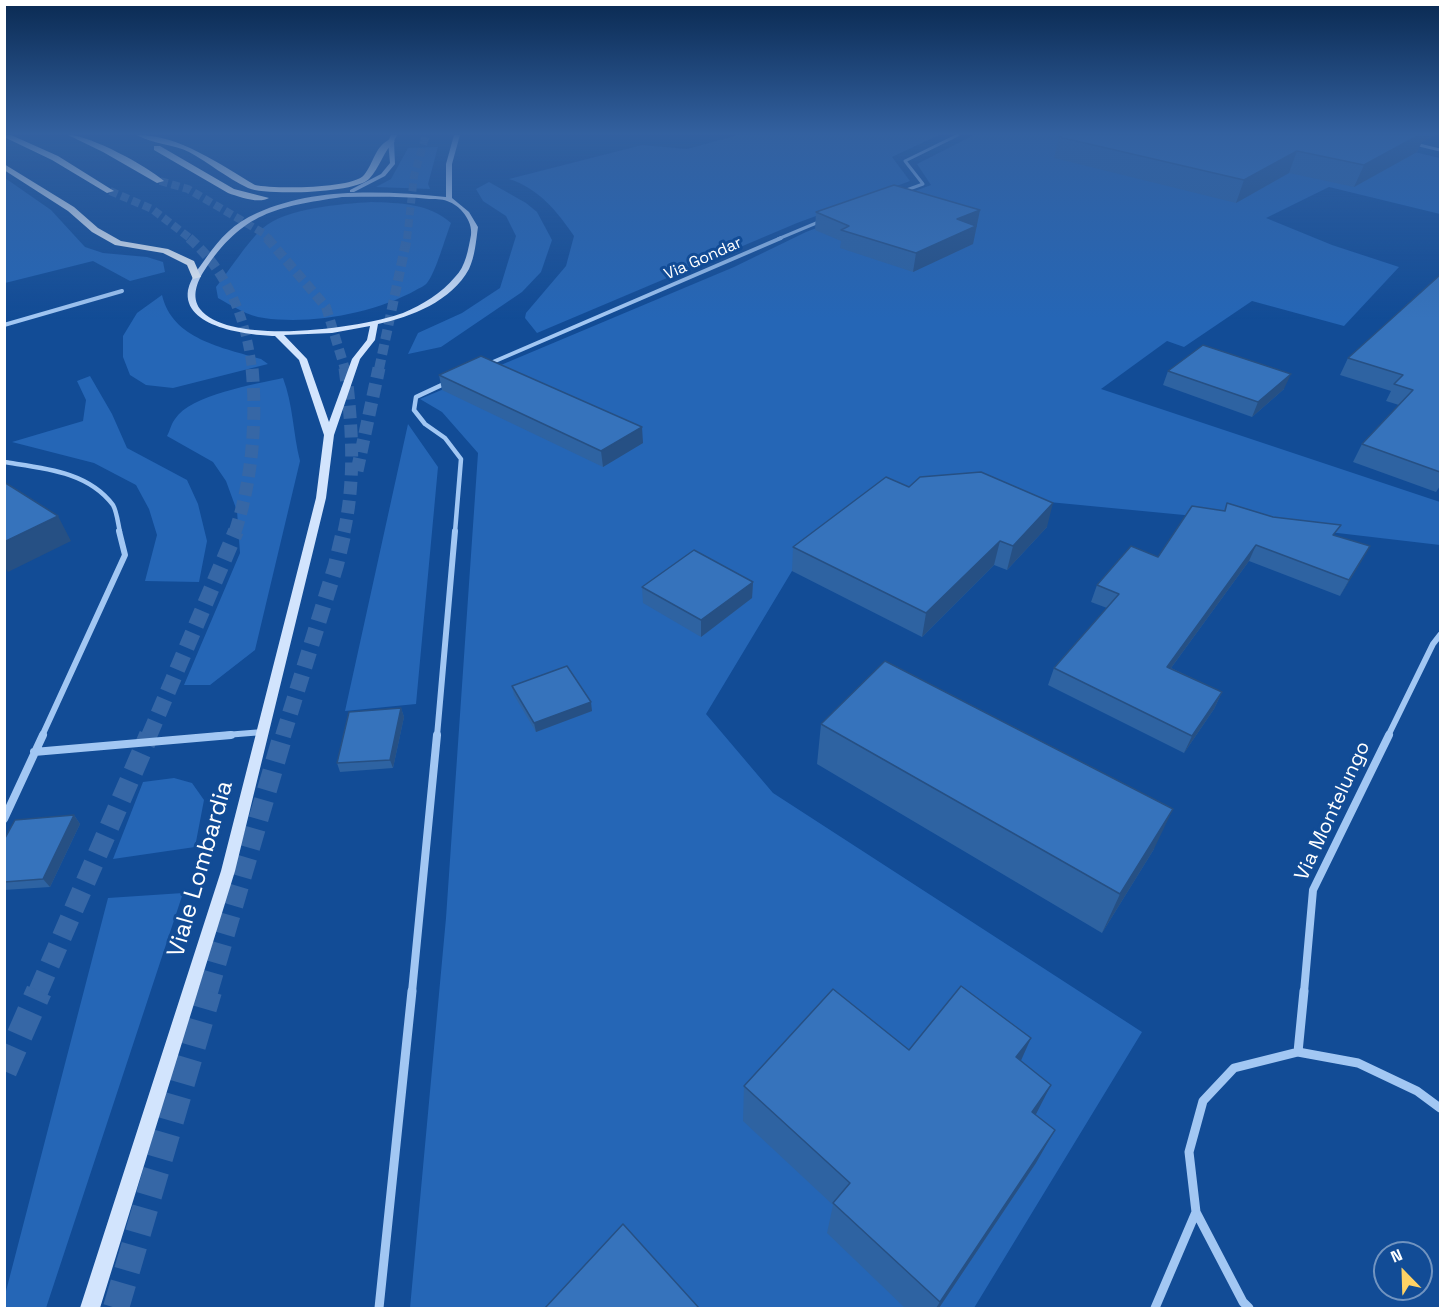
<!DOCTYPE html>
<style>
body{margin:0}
#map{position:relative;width:1445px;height:1313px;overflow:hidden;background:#124c96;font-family:"Space Grotesk",sans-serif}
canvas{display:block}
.frame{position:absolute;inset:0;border:6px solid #fff;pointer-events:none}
.north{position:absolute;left:1373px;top:1241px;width:60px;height:60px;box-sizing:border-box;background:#124c96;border:2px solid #7194c0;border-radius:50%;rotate:337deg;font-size:16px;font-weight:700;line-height:24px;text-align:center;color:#fff}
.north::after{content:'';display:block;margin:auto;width:21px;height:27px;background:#ffd264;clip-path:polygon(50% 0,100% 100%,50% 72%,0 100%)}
</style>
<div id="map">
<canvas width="1445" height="1313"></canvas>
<div class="frame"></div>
<div class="north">N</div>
</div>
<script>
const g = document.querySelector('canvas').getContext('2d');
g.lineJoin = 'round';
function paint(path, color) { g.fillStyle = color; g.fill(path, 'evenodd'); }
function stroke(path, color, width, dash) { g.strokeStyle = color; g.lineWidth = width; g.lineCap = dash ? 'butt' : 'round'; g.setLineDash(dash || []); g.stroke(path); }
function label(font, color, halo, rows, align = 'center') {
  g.font = font + ' "Space Grotesk",sans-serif'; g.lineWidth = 6; g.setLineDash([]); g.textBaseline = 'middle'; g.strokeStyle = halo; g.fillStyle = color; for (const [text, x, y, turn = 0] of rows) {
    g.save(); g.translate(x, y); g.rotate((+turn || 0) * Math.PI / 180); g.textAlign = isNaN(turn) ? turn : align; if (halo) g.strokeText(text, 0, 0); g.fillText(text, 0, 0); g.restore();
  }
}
const green = new Path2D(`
 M738 135H939L892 157 910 181 797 223 537 333 525 318 526 313 566 266 574 236C557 211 538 188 509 179L642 145 687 149Z
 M974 135H1341L1440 158V214L1329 187 1266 218 1332 245 1399 267 1344 326 1252 301 1184 347 1167 341 1101 389 1440 502V545L1184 515 976 495 825 546 792 571 706 714 773 793 1142 1032 974 1308H410L446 918 478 453 442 412 420 399 734 267 806 232 931 185 917 164Z
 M438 147 428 184 430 189 376 187 391 179 408 148Z
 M5 178 51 210 85 247 103 253 147 257 163 262 165 272 130 281 93 261 5 283Z
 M489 182 526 203 537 212 552 240 541 272 522 292 441 347 408 354 418 333 462 313 500 288 516 236 506 216 483 201 476 189Z
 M371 202C399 203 429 203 451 223 445 238 436 272 427 283 425 286 419 288 416 290 375 313 311 325 264 318 248 316 232 306 218 298L216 287C230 270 247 242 263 228 286 208 341 204 371 202Z
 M162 295C172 339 223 348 261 359L268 364 173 388 146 385 130 375 123 357V336L137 313Z
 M90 376 112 414 127 448 187 480 198 504 207 541 199 582 145 581 157 535 149 509 136 485 94 463 12 442 83 421 86 400 77 381Z
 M283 378C293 404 293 433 300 461L255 650 210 685H184L240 553 237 511 226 481 213 462 167 436C170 431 171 424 175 419 190 395 256 384 283 378Z
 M408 424 438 467 416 704 345 711Z
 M174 778 192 783 204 800 195 847 113 859 143 782Z
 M183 893 46 1308H5V1295L108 898Z`);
const trunkTunnelFar5 = new Path2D(`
 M160 181 188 189 263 233 269 239
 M110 191 152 209 191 239
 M407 239 414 176 426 135`);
const trunkTunnelFar4 = new Path2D(`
 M189 238C228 272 246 319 252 369
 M267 238 326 307 345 369
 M379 369 407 238`);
const trunkTunnelFar3 = new Path2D(`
 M357 471 379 368
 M235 532C252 482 257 420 252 368
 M344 532C356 478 352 423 345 368`);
const trunkTunnelFar2 = new Path2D(`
 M149 736 236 531
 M283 736 336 565 344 531`);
const trunkTunnelFar1 = new Path2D(`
 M38 992 149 735
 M208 992 283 735`);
const trunkTunnel = new Path2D(`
 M4 1071 39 991
 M116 1308 209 991`);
const minorFar5 = new Path2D(`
 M1415 144 1440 150
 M901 192 923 184 905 161 958 135
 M778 239 821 221`);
const minorFar4 = new Path2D(`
 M4 325 122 291
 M486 365 781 238`);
const minorFar3 = new Path2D(`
 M446 383 416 397 414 410 425 424 445 438 461 459 455 532
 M4 462C42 468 88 471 113 505 117 512 118 524 120 532`);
const minorFar2 = new Path2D(`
 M42 736 125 555 119 531
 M213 736 263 732
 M437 736 455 531
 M1388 736 1433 644 1440 635`);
const minorFar1 = new Path2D(`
 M34 752 231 735
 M4 819 43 735
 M412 992 437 735
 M1304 992 1313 890 1389 735`);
const minor = new Path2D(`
 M1298 1052 1304 991
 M379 1308 412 991
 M1155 1308 1196 1212
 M1249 1308 1243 1302 1196 1212 1189 1152 1203 1101 1234 1068 1298 1052 1358 1063 1417 1091 1440 1108`);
const secondary = new Path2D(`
 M391 135H397L394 141 395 164 385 176 354 192H350V190L381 174 390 163 388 141Z
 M454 135H460L452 164V198L469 212 478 227C476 241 475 256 469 269 452 301 411 317 378 324L375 340 360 359 334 435 326 498 235 871 100 1308H80L221 871 316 498 324 435 299 360 275 336C249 335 182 328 188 290 191 277 199 268 206 258 220 238 234 223 257 213 315 187 384 191 446 197V164ZM342 197C371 197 400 196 429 199 434 199 442 199 447 201 460 205 473 221 471 235 468 250 466 266 455 277 442 293 422 305 403 313 362 328 230 347 200 309 191 297 197 282 204 271 243 212 276 207 342 197ZM370 326 367 340 352 359 329 422 307 359 284 335 332 333Z`);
const trunk = new Path2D(`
 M4 135H11L58 156 114 191 107 193 52 160 4 137Z
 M68 135C90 135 147 166 164 181L157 183 103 152Z
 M137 135C180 135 219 164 255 185 273 189 352 189 364 175 374 163 375 145 391 139L395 141C383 151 380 168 369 179 356 193 266 196 248 188 227 178 209 163 189 152 173 144 152 144 137 135Z
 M154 146H160L234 189 269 198C259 204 239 197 228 193L154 150Z
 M4 164 74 207 98 228 121 241 168 249 194 261 201 277 193 279 187 265 163 253 115 245 92 232 68 211 4 170Z`);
const wall = new Path2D(`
 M1063 135H1435L1422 142 1417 152 1354 187 1289 173 1236 203 1054 158 1059 137Z
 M980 210 973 244 913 272 840 248 841 241 815 230 816 212Z
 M1440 275V486L1436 492 1353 462 1362 444 1399 405 1386 401 1391 391 1340 375 1348 358Z
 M1168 371 1284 389 1252 417 1163 385Z
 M439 375 643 443 603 467 442 390Z
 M909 487 1047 527 1007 570 994 565 922 637 792 571 793 547Z
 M1227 503 1370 546 1340 596 1249 561 1171 668 1222 692 1214 709 1184 753 1048 685 1054 668 1107 608 1091 602 1097 585 1158 557 1224 510Z
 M753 582 752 598 701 637 643 603 642 587Z
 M512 686 592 711 536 732 514 695Z
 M401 708 404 717 393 768 340 772 337 763Z
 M821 724 1154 849 1102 933 817 764Z
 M74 815 80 824 50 887 4 890V840Z
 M1031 1038 1020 1061 1036 1115V1163L939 1308H905L827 1233 833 1205 743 1121 744 1086 909 1050Z`);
const shadedWall = new Path2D(`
 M1419 135H1425L1417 152 1354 187 1364 165Z
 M1425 135H1435L1422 142Z
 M1297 151 1289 173 1236 203 1244 180Z
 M980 210 973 244 913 272 916 253 957 219Z
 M1291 374 1284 389 1252 417 1258 402Z
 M642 427 643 443 603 467 601 451Z
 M1053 503 1047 527 1007 570 1013 546Z
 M58 516 71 541 8 572 4 566V542Z
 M1000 541 994 565 922 637 926 613Z
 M1256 545 1249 561 1160 683 1167 667Z
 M1370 546 1361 562 1340 596 1349 580Z
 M753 582 752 598 701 637V620Z
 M1222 692 1214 709 1184 753 1192 736Z
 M591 702 592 711 536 732 534 723Z
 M401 708 404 717 393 768 390 760Z
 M1173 809 1154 849 1102 933 1120 894Z
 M74 815 80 824 50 887 43 879Z
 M1031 1038 1015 1074 1016 1057Z
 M1051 1085 1033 1120 1032 1112Z
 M1055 1130 1036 1163 939 1308H936L940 1302Z`);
const building = new Path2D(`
 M1063 135H1419L1364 165 1297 151 1244 180 1059 137Z
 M894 185 980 210 957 219 976 226 916 253 841 230 849 226 816 212Z
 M1440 275V472L1362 444 1413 390 1394 384 1403 375 1348 358Z
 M1203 345 1291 374 1258 402 1168 371Z
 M481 356 642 427 601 451 439 375Z
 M981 472 1053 503 1013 546 1000 541 926 613 793 547 886 477 909 487 920 477Z
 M4 482 58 516 4 542Z
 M1227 503 1273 517 1341 525 1333 535 1370 546 1349 580 1256 545 1167 667 1222 692 1192 736 1054 668 1119 594 1097 585 1131 546 1158 557 1192 506 1225 511Z
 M694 550 753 582 701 620 642 587Z
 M885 661 1173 809 1120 894 821 724Z
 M567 666 591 702 534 723 512 686Z
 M401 708 390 760 337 763 349 712Z
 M74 815 43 879 4 882V840L15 820Z
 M961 986 1031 1038 1016 1057 1051 1085 1032 1112 1055 1130 940 1302 833 1203 850 1183 744 1086 833 989 909 1050Z
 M623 1224 699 1308H545Z`);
const farStreetnames = [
 ["Via Gondar",703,259,-24]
];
const streetNames = [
 ["Via Montelungo",1333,811,-65]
];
const nearStreetnames = [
 ["Viale Lombardia",201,869,-74]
];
paint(green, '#2566b6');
stroke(trunkTunnelFar5, '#3667a6', 8, [8, 4]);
stroke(trunkTunnelFar4, '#3667a6', 10, [10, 5]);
stroke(trunkTunnelFar3, '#3667a6', 13, [13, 6]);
stroke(trunkTunnelFar2, '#3667a6', 16, [16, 8]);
stroke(trunkTunnelFar1, '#3667a6', 20, [20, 10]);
stroke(trunkTunnel, '#3667a6', 26, [26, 13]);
stroke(minorFar5, '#a2c7f3', 3);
stroke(minorFar4, '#a2c7f3', 4);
stroke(minorFar3, '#a2c7f3', 4.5);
stroke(minorFar2, '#a2c7f3', 6);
stroke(minorFar1, '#a2c7f3', 8);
stroke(minor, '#a2c7f3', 9);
paint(secondary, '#d2e4fd');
paint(trunk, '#f6faff');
paint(wall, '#2e63a2');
paint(shadedWall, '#265084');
paint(building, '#3673bc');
stroke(building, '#265084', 1.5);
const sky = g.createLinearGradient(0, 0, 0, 319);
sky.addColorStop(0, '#0a2a52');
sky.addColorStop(0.42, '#3361a0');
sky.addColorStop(1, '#3361a000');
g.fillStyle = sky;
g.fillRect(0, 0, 1445, 319);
label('16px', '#fff', '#124c96', farStreetnames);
label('20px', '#fff', '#124c96', streetNames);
label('24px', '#fff', '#124c96', nearStreetnames);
</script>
